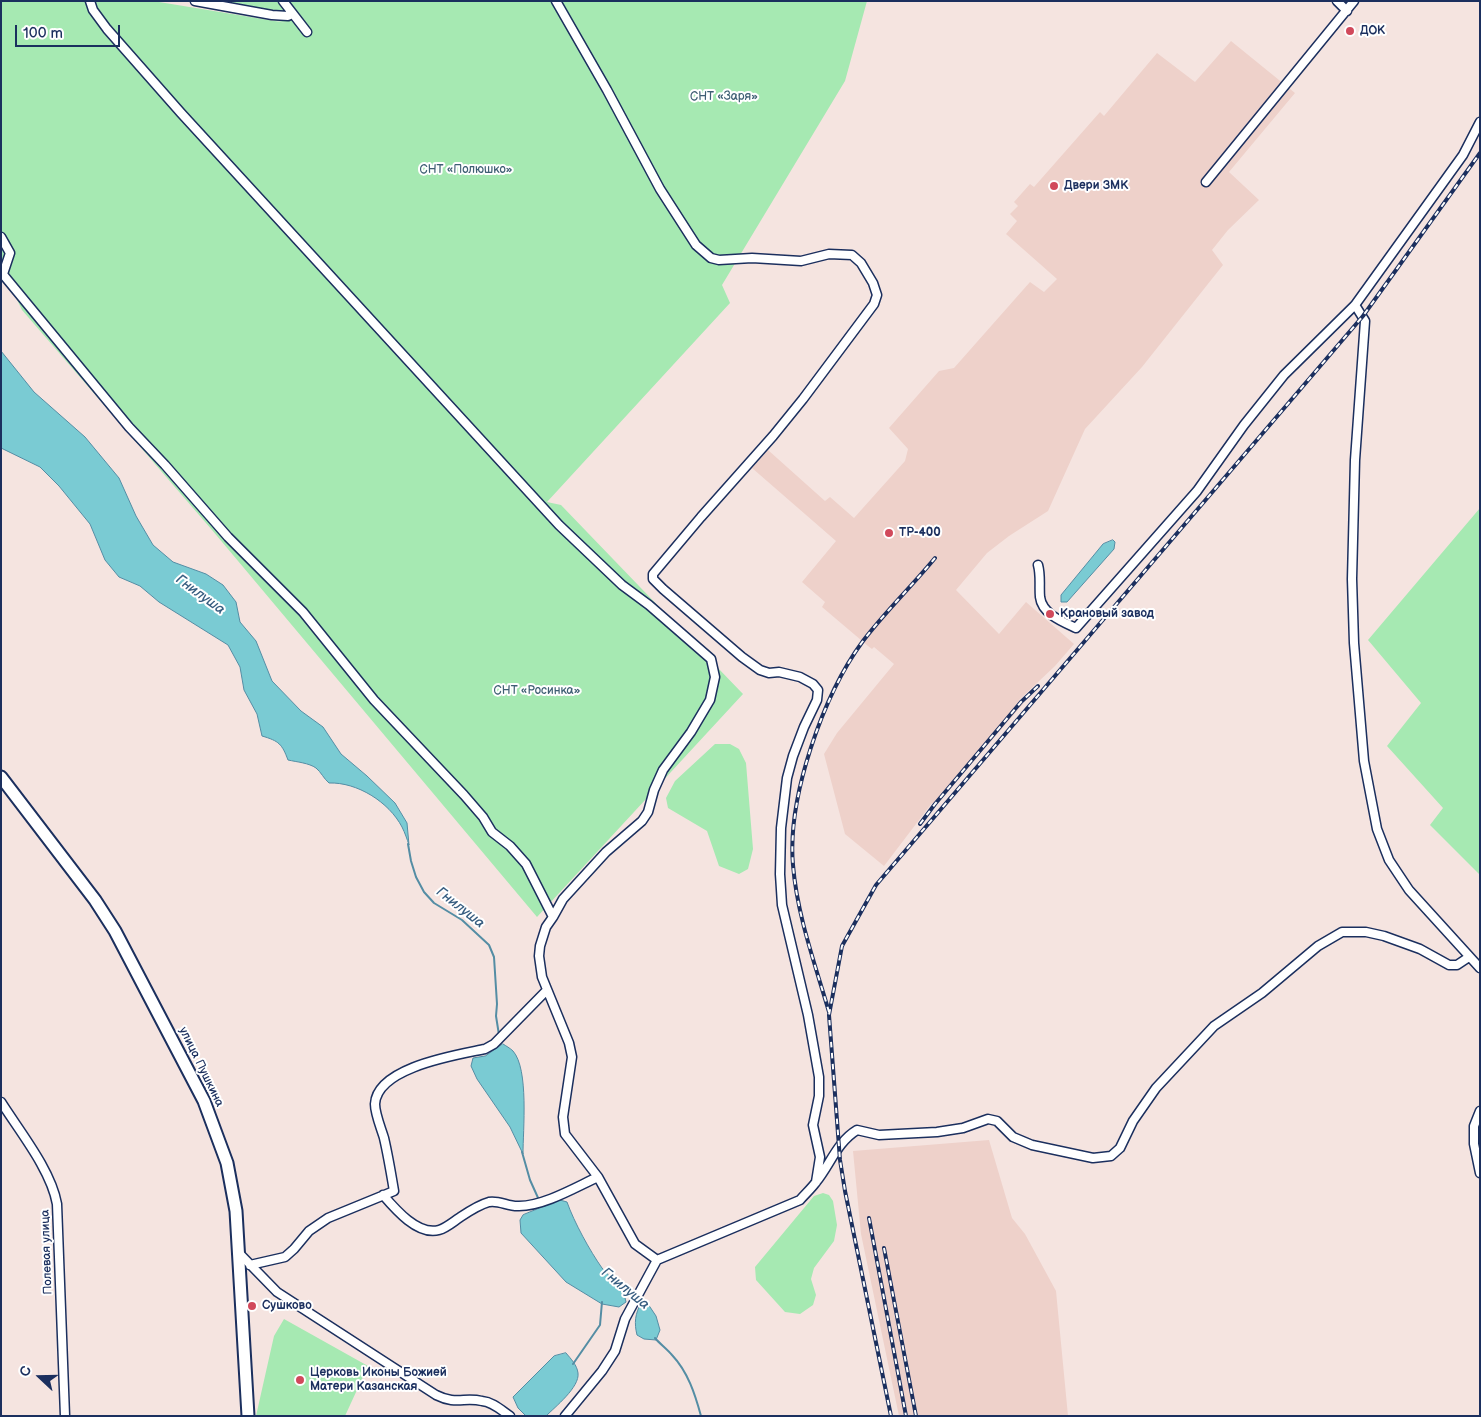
<!DOCTYPE html>
<meta charset="utf-8">
<style>
body{margin:0}
#map{position:relative;width:1481px;height:1417px;overflow:hidden;background:#f5e4e0;font-family:"Balsamiq Sans",sans-serif}
canvas{display:block}
.frame{position:absolute;inset:0;border:2px solid #1b2f5e;pointer-events:none}
.north{position:absolute;left:15px;top:1352px;width:50px;height:50px;-webkit-text-stroke:4px #fff;paint-order:stroke;rotate:291deg;font-size:14px;font-weight:700;line-height:20px;text-align:center;color:#1b2f5e}
.north::after{content:'';display:block;margin:auto;width:18px;height:22px;background:#1b2f5e;clip-path:polygon(50% 0,100% 100%,50% 72%,0 100%)}
.scale{position:absolute;left:15px;top:25px;width:105px;height:22px;box-sizing:border-box;border:2px solid #1b2f5e;border-top:0;padding-left:6px;font-size:15px;line-height:18px;white-space:nowrap;color:#1b2f5e;-webkit-text-stroke:4px #fff;paint-order:stroke}
</style>
<div id="map">
<canvas width="1481" height="1417"></canvas>
<div class="frame"></div>
<div class="north">С</div>
<div class="scale">100 m</div>
</div>
<script>
const g = document.querySelector('canvas').getContext('2d');
g.lineJoin = 'round';
function paint(path, color) { g.fillStyle = color; g.fill(path, 'evenodd'); }
function stroke(path, color, width, dash) { g.strokeStyle = color; g.lineWidth = width; g.lineCap = dash ? 'butt' : 'round'; g.setLineDash(dash || []); g.stroke(path); }
function label(font, color, halo, rows, align = 'center') {
  g.font = font + ' "Balsamiq Sans",sans-serif'; g.lineWidth = 4; g.setLineDash([]); g.textBaseline = 'middle'; g.strokeStyle = halo; g.fillStyle = color; for (const [text, x, y, turn = 0] of rows) {
    g.save(); g.translate(x, y); g.rotate((+turn || 0) * Math.PI / 180); g.textAlign = isNaN(turn) ? turn : align; if (halo) g.strokeText(text, 0, 0); g.fillText(text, 0, 0); g.restore();
  }
}
const built = new Path2D(`
 M1231 41 1295 93 1229 172 1259 200 1228 230 1212 250 1223 265 1142 367 1085 429 1048 511 1009 536 987 553 956 590 999 634 1026 602 1074 644 1055 666 1019 700 1023 704 936 805 932 803 884 866 845 834 824 754 837 733 894 664 874 647 872 649 868 646 822 607 825 602 802 582 836 541 752 468 768 450 825 501 830 497 854 518 905 461 908 449 889 428 939 371 954 368 1030 282 1044 292 1057 279 1006 234 1017 221 1010 214 1018 206 1014 202 1030 184 1034 187 1100 112 1104 116 1157 53 1195 82Z
 M989 1140 1012 1218 1025 1234 1056 1291 1068 1416H899L861 1234 853 1151Z`);
const green = new Path2D(`
 M1 1H153L287 23 185 1H867L845 81 722 285 730 303 547 502 561 505 743 694 537 917 212 530 22 310 1 267Z
 M1480 508V875L1430 825 1443 808 1387 746 1421 703 1368 640Z
 M715 744H730L739 749 746 763 753 849 748 869 739 874 719 866 707 831 668 808 666 798 675 781Z
 M823 1193 829 1195 833 1201 837 1225 834 1241 814 1268 811 1279 816 1295 813 1305 800 1314 785 1312 756 1280 755 1267 814 1196Z
 M284 1319 368 1366 345 1416H256L274 1336Z`);
const water = new Path2D(`
 M1 351 34 392 85 437 119 478 136 516 153 545 173 562 206 574 223 585 236 602 240 622 256 641 272 681 301 711 323 727 341 754 367 776 395 803 407 823 409 845C407 839 405 833 402 827 389 802 357 782 329 783 324 779 321 772 316 768 309 763 297 762 288 760 282 744 279 741 262 736L257 714 244 690 240 667 228 645 159 602 140 586 119 577 105 560 90 524 59 486 40 467 1 448Z
 M1113 540 1115 542 1114 549 1067 602H1061V595L1103 544Z
 M503 1044C506 1046 510 1048 513 1051 529 1069 523 1130 523 1154L510 1127 477 1079 471 1066 473 1058 485 1056Z
 M560 1200 567 1202C574 1222 590 1251 602 1268 611 1279 624 1287 626 1302L619 1307 602 1304 566 1282 521 1233 520 1220 523 1215Z
 M641 1303 648 1304 656 1316 660 1330 656 1340 644 1339 637 1335C634 1323 635 1314 641 1303Z
 M566 1353C571 1359 577 1365 578 1373 580 1387 555 1407 546 1416H526L518 1408 513 1397 554 1356Z`);
const stream = new Path2D(`
 M408 844 411 861 416 877 424 892 434 903 462 920 489 945 494 957 497 1004 496 1016 499 1035
 M522 1152 530 1180 539 1200
 M655 1338C660 1344 667 1349 672 1355 688 1372 695 1394 701 1416
 M573 1364 600 1325 602 1302`);
const minor = new Path2D(`
 M90 1 93 10 107 29 181 113 559 525 622 585 649 605 711 659 715 677 710 700 691 732 663 770 654 790 648 812 642 821 606 852 563 899 553 917
 M195 1 272 15 288 16 292 14
 M283 1 307 32
 M556 1 607 90 660 189 696 245 711 258 719 260 752 258 801 261 829 254 852 255 861 263 873 283 877 295 874 304 803 399 773 436 701 517 653 574V579L663 589 742 657 760 670 769 673 779 672 800 677 813 684 818 690 817 700 804 727 793 756 787 778 781 828 780 874 782 905 808 1015 819 1077V1096L813 1125 820 1157 816 1182
 M1337 1 1347 11
 M1206 182 1354 1
 M1 237 10 253 3 274
 M1 272 129 427 165 465 228 537 303 612 374 700 464 795 483 817 492 832 510 846 526 864 553 917 546 927 540 946 539 956 542 977 569 1043 572 1057 563 1117 565 1134 598 1177 635 1244 657 1260
 M1355 305 1365 321 1355 460 1352 579 1354 643 1364 761 1377 829 1389 860 1409 890 1480 968
 M1038 565C1041 576 1039 586 1040 597 1042 614 1063 622 1076 628L1197 491 1244 425 1284 375 1355 305 1463 155 1480 122
 M1 1102C20 1132 51 1170 57 1204L65 1416
 M1480 1111 1474 1126V1144L1480 1173
 M383 1195C395 1209 418 1236 439 1230 446 1228 453 1222 459 1218 468 1212 478 1205 489 1202 499 1200 509 1207 519 1206 544 1206 576 1187 598 1177
 M238 1252 277 1292 436 1395C456 1405 464 1397 482 1401 493 1402 501 1410 510 1416
 M657 1260 800 1200C805 1194 811 1189 816 1182 830 1165 837 1142 857 1130L879 1135 937 1132 963 1128 988 1119 997 1121 1013 1137 1032 1145 1093 1158 1111 1156 1120 1148 1133 1121 1156 1088 1214 1026 1262 993 1318 946 1342 932H1366L1384 936 1420 949 1449 965H1457L1469 957
 M250 1265 285 1257 294 1249 309 1231 328 1218 394 1191C391 1173 388 1155 384 1138 381 1128 375 1114 375 1104 377 1067 457 1055 485 1049L494 1044 547 990
 M565 1416 602 1371 615 1351 625 1319 657 1260`);
const secondary = new Path2D(`
 M1 777 95 900 115 931 204 1101 227 1163 236 1211 248 1416`);
const rail = new Path2D(`
 M920 824 935 804 1021 702 1038 686
 M829 1012C815 964 797 915 793 865 787 798 823 695 863 641 885 612 912 586 935 558
 M869 1218 906 1416
 M884 1248 916 1416
 M891 1416 845 1191 840 1160 829 1015 842 946 876 885 1363 316 1480 153`);
const markers = [
 [1350,31,5,"#d1495b"],
 [1054,186,5,"#d1495b"],
 [889,533,5,"#d1495b"],
 [1050,614,5,"#d1495b"],
 [252,1306,5,"#d1495b"],
 [300,1380,5,"#d1495b"]
];
const poiNames = [
 ["ДОК",1360,31],
 ["Двери ЗМК",1064,186],
 ["ТР-400",899,533],
 ["Крановый завод",1060,614],
 ["Сушково",262,1306],
 ["Церковь Иконы Божией",310,1373],
 ["Матери Казанская",310,1387]
];
const parkNames = [
 ["СНТ «Заря»",724,97],
 ["СНТ «Полюшко»",466,170],
 ["СНТ «Росинка»",537,691]
];
const streetNames = [
 ["улица Пушкина",201,1067,64],
 ["Полевая улица",47,1252,-92]
];
const waterNames = [
 ["Гнилуша",200,595,36],
 ["Гнилуша",460,908,38],
 ["Гнилуша",625,1289,39]
];
paint(built, '#eed1ca');
paint(green, '#a6e9b2');
paint(water, '#7acbd3');
stroke(water, '#548da4', 1);
stroke(stream, '#548da4', 2);
stroke(minor, '#1b2f5e', 11);
stroke(secondary, '#1b2f5e', 15);
stroke(minor, '#fff', 8);
stroke(secondary, '#fff', 11);
stroke(rail, '#1b2f5e', 4);
stroke(rail, '#fff', 2, [5.5]);
for (const [x, y, r, color] of markers) { const dot = new Path2D(); dot.arc(x, y, r, 0, 2 * Math.PI); g.fillStyle = color; g.fill(dot); stroke(dot, '#fff', 2); }
label('bold 12px', '#1b2f5e', '#fff', poiNames, 'left');
label('12px', '#3e5e73', '#fff', parkNames);
label('12px', '#1b2f5e', '#fff', streetNames);
label('italic 14px', '#385e81', '#fff', waterNames);
</script>
